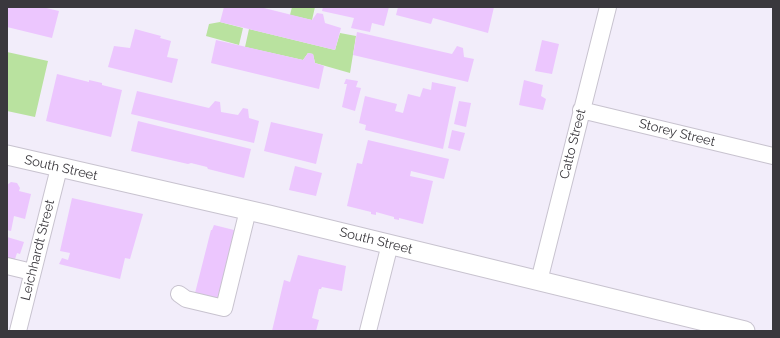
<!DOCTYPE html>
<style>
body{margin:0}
#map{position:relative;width:780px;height:338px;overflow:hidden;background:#f2edfa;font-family:Raleway,sans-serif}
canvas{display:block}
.frame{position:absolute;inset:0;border:8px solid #3a383d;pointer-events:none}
</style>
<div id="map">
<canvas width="780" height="338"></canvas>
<div class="frame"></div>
</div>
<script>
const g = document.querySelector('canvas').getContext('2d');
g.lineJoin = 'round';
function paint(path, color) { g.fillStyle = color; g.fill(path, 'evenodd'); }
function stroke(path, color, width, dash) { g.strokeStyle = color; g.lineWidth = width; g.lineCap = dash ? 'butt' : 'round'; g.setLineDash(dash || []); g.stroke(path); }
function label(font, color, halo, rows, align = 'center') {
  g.font = font + ' Raleway,sans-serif'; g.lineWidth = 4; g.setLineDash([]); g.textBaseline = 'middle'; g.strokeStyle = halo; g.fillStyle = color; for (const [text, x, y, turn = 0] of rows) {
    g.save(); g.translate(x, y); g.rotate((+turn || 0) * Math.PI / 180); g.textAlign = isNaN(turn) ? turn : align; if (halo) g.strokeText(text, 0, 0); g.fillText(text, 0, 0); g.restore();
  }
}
const green = new Path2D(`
 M292 7H315L312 20 290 15Z
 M220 22 243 28 239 45 206 36 209 24Z
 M249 29 335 50 340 33 356 36 350 73 315 63 313 54 308 53 303 60 245 47Z
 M7 52 48 61 35 117 7 111Z`);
const building = new Path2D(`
 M7 7H42L59 11 52 38 7 27Z
 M224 7H260L312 20 317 13 323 14 325 23 341 28 335 50 220 22Z
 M323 7H389L384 26 372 23 370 32 351 28 354 18 322 11Z
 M398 7H494L488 33 433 18 431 24 396 15Z
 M135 29 161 36 160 38 171 41 167 57 178 59 172 83 108 67 114 46 130 48Z
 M357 32 452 54 457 46 463 48 464 57 474 59 468 82 353 55Z
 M216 40 303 60 308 53 313 54 315 63 324 66 319 89 211 63Z
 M542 40 559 44 552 74 535 71Z
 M57 74 89 82V80L102 83V85L122 90 111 137 46 121Z
 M346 79 358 81 356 87 361 88 355 111 342 107 347 84H344Z
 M524 80 543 85 541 96 546 99 543 110 519 105Z
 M432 82 456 87 443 149 365 130 366 125 359 123 365 96 397 104 395 111 403 113 408 94 420 97 423 88 431 90Z
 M137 91 209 108 215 101 220 102 221 112 238 115 243 108 248 109 249 118 259 121 254 143 131 114Z
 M459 101 471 103 466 127 454 124Z
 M138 121 251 149 244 178 208 169 207 167 191 163 188 164 131 151Z
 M271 122 323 134 316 164 264 151Z
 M452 130 465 133 460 151 448 148Z
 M368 140 449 159 444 179 411 171 410 176 433 181 423 224 399 218V220L394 219V217L376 212V215L371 214V212L347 206 357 163 362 164Z
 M295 166 322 173 316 196 289 190Z
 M11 182 17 183 20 188 19 191 31 194 25 219 14 216 11 231 7 230V185Z
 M72 198 143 214 130 259 125 258 120 279 59 264 62 258 68 260 70 253 60 251Z
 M214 225 238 231 220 303 194 297 211 230H212Z
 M7 237 24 242 20 254 17 253 14 262 7 260Z
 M298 255 346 266 342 291 322 287 321 289H319L312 318 319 320 316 331H272L284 280 290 282Z`);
const minor = new Path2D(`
 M581 110 773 156
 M7 266 32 272
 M539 281 608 7
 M179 294 186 299 224 308 248 210
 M18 331 59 168
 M368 331 390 244`);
const tertiary = new Path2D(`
 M7 155 269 215 745 331`);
const streetNames = [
 ["Storey Street",677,133,14],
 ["Catto Street",573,144,-76],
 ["South Street",61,168,13],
 ["South Street",376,241,14],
 ["Leichhardt Street",38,250,-76]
];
paint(green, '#b9e29f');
paint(building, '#ecc6fe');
stroke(minor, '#c8c3cf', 18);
stroke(tertiary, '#c8c3cf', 21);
stroke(minor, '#fff', 16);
stroke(tertiary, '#fff', 19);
label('13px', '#3a383d', '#fff', streetNames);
</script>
